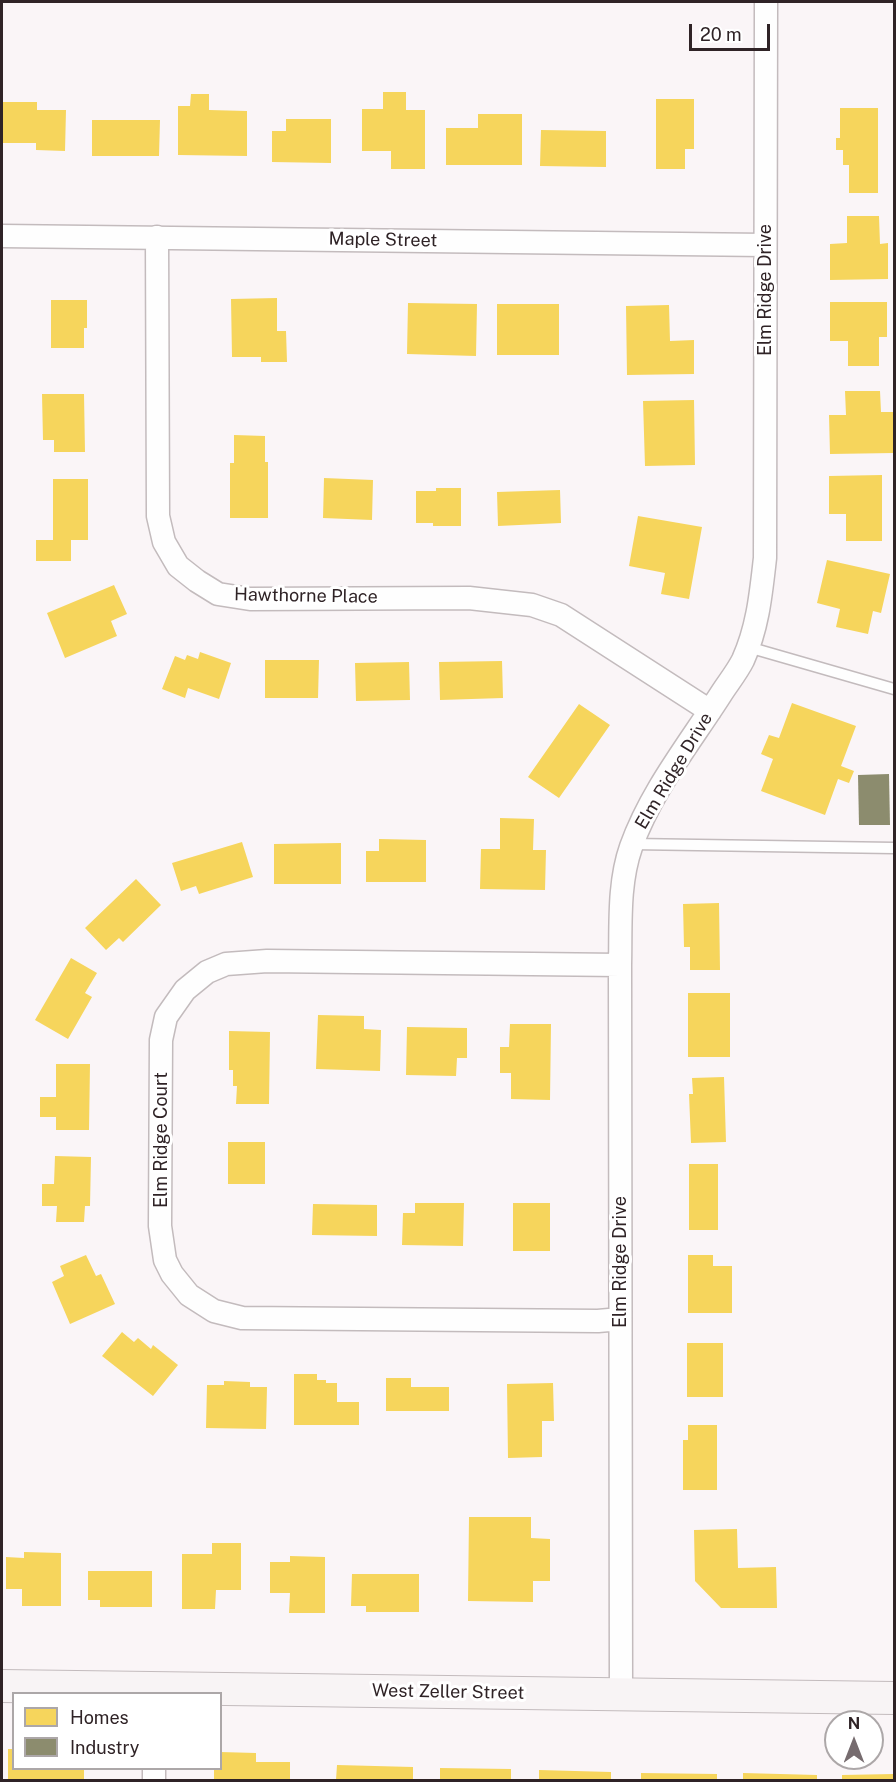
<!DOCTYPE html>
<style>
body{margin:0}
#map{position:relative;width:896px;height:1782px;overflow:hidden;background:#faf5f7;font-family:"Public Sans",sans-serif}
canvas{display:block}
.frame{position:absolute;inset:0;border:3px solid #2f2326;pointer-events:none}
.legend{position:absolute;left:12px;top:1692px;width:210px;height:78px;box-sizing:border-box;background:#fff;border:2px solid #aca7a8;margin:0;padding:8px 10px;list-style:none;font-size:18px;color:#2f2326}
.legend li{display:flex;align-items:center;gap:12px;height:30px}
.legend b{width:30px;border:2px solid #aca7a8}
.north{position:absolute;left:824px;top:1710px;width:60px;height:60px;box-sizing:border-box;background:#fff;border:2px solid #aca7a8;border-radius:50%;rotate:0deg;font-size:16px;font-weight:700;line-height:24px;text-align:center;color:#2f2326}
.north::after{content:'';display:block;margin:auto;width:21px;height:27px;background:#766c6f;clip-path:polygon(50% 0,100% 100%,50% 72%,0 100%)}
.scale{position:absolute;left:689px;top:24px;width:81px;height:27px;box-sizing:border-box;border:3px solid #2f2326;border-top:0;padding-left:8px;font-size:18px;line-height:21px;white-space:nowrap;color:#2f2326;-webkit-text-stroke:4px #fff;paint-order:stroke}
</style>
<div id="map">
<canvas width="896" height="1782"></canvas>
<div class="frame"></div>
<ul class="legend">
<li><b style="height:16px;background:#f6d55c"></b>Homes</li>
<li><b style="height:16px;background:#8c8c6e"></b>Industry</li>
</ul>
<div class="north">N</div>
<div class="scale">20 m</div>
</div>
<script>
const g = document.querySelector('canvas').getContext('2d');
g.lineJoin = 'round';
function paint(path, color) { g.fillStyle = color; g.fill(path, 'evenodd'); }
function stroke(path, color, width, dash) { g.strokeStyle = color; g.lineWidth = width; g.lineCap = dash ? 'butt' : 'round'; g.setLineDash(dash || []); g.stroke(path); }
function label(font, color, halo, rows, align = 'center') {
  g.font = font + ' "Public Sans",sans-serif'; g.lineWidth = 6; g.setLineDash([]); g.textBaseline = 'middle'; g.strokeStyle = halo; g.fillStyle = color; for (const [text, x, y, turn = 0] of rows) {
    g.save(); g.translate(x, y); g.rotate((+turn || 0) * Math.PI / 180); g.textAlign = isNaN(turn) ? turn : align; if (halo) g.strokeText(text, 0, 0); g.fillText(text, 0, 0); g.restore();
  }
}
const homes = new Path2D(`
 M383 92H406V110H425V169H391V151H362V109H383Z
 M191 94H209V110L247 111V156L178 155V106H190Z
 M656 99H694V149H685V169H656Z
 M2 102H37V110H66L65 151 36 150V143H2Z
 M840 108H878V193H849V165H843V150H836V138H840Z
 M478 114H522V165H446V128H478Z
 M286 119H331V163L272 162V131H286Z
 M92 120H160L159 156H92Z
 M541 130 606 131V167L540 166Z
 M847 216H879L880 244 888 243V279L830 280V244L847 243Z
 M277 298V331H286L287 362H261V357H232L231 299Z
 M51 300H87V328H84V348H51Z
 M830 302H887V337H879V366H848V341H830Z
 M408 303 477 304 476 356 407 354Z
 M497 304H559V355H497Z
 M669 305 670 341 694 340V374L627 375 626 306Z
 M845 391H880L881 412H894V453L830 454 829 415H846Z
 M42 394H84L85 452H54V440H43Z
 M694 400 695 465 645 466 643 401Z
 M234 435 265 436V462H268V518H230V463H234Z
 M882 475V541H846V514H829V476Z
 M324 478 373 480 372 520 323 518Z
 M53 479H88V540H71V561H36V540H53Z
 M436 488H461V526H433V523H416V491H436Z
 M560 490 561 523 498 526 497 492Z
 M638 516 702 527 689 599 661 594 665 573 629 566Z
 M827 560 890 574 881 613 873 611 868 634 836 627 840 609 817 603Z
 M114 585 127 614 111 621 117 636 65 658 47 613Z
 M200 652 231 663 219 699 188 688 185 698 162 689 175 656 185 660 187 655 198 659Z
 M265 660H319L318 698H265Z
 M502 661 503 698 440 700 439 662Z
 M409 662 410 700 356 701 355 663Z
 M792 703 856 726 841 766 854 771 849 783 838 779 825 815 761 791 773 759 761 754 769 735 779 738Z
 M579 704 610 725 559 798 528 777Z
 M500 818 534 819 533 850H546L545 890 480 889 481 849H500Z
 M379 839 426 840V882H366V851H379Z
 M242 842 253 877 199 894 196 886 181 891 172 863Z
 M341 843V884H274V844Z
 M136 879 161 905 123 942 119 938 106 950 85 928Z
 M719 903 720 970H690V947H684L683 904Z
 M71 958 97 973 85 993 92 997 68 1039 35 1020Z
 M688 993H730V1057H688Z
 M318 1015 364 1016V1029L381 1030 380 1071 316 1069Z
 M510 1024H551L550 1100 511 1099V1073H500V1047H509Z
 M407 1027 467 1028V1058H457L456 1076 406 1075Z
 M229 1031 270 1032 269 1104H236L237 1086H233V1070H229Z
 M56 1064H90L89 1130H56V1117H40V1097H56Z
 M724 1077 726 1142 691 1143 689 1094H693L692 1078Z
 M228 1142H265V1184H228Z
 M55 1156 91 1157 90 1206H85L84 1222H56L57 1206H42V1184H54Z
 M689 1164H718V1230H689Z
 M415 1203H464L463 1246 402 1245 403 1213H415Z
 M513 1203H550V1251H513Z
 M313 1204 377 1205V1236L312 1235Z
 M86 1255 96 1276 101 1274 115 1304 70 1324 52 1282 64 1276 60 1266Z
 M688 1255H713V1266H732V1313H688Z
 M122 1332 134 1342 138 1338 151 1349 153 1345 178 1365 153 1396 102 1356Z
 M687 1343H723V1397H687Z
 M294 1374H317V1380H326V1383H337V1402H359V1425H294Z
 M386 1378H411V1387H449V1411H386Z
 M224 1381 250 1382V1387H267L266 1429 206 1428 207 1385H224Z
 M553 1383 554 1421H542V1457L508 1458 507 1384Z
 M688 1425H717V1490H683V1440H688Z
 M469 1517H531V1538L550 1539V1581H533V1602L468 1601Z
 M737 1529 738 1568 776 1567 777 1608H721L695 1581 694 1530Z
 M212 1543H241V1590H216L215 1609H182V1554H212Z
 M24 1552 61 1553V1606H22V1589H6V1557L24 1558Z
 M290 1556 325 1557V1613H289L290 1593H270V1562H290Z
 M88 1571H152V1607H100V1600H88Z
 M352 1574H419V1612H366V1606H351Z
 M8 1749H14V1768H84V1780H8Z
 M220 1752 256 1753V1762H290V1780H214V1768H220Z
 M337 1765 413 1767V1780H336Z
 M440 1768 511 1769V1780H440Z
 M539 1770 611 1772V1780H539Z
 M641 1773 717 1774V1780H641Z
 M743 1773 817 1775V1780H743Z
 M894 1774V1780H842V1775Z`);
const industry = new Path2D(`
 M889 774 890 825H859L858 775Z`);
const lane = new Path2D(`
 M748 647 894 689
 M632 844 894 848`);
const street = new Path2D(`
 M2 236 765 245
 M157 237 158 516 164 542 178 566 197 581 218 594 250 599 469 598 532 605 561 615 710 711
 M620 1319 598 1321 242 1318 214 1311 189 1295 172 1274 165 1260 160 1226 161 1040 166 1017 185 990 207 972 226 964 267 961 620 965
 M621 1694 620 965C621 926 618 884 631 847 651 791 689 744 721 694 728 683 737 672 743 660 758 627 761 593 765 558L766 2
 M154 1768V1780`);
const secondary = new Path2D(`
 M2 1686 894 1698`);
const streetNames = [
 ["Maple Street",383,240,1],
 ["Elm Ridge Drive",765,290,-90],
 ["Hawthorne Place",306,596,1],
 ["Elm Ridge Drive",674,771,-59],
 ["Elm Ridge Court",161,1140,-90],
 ["Elm Ridge Drive",620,1262,-90],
 ["West Zeller Street",448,1692,1]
];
paint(homes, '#f6d55c');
paint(industry, '#8c8c6e');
stroke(lane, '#c3bbbd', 13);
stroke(street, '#c3bbbd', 25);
stroke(secondary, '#c3bbbd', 34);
stroke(lane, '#fefefe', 10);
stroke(street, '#fefefe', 22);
stroke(secondary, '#f8f4f5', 32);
label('18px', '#2f2326', '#fff', streetNames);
</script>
